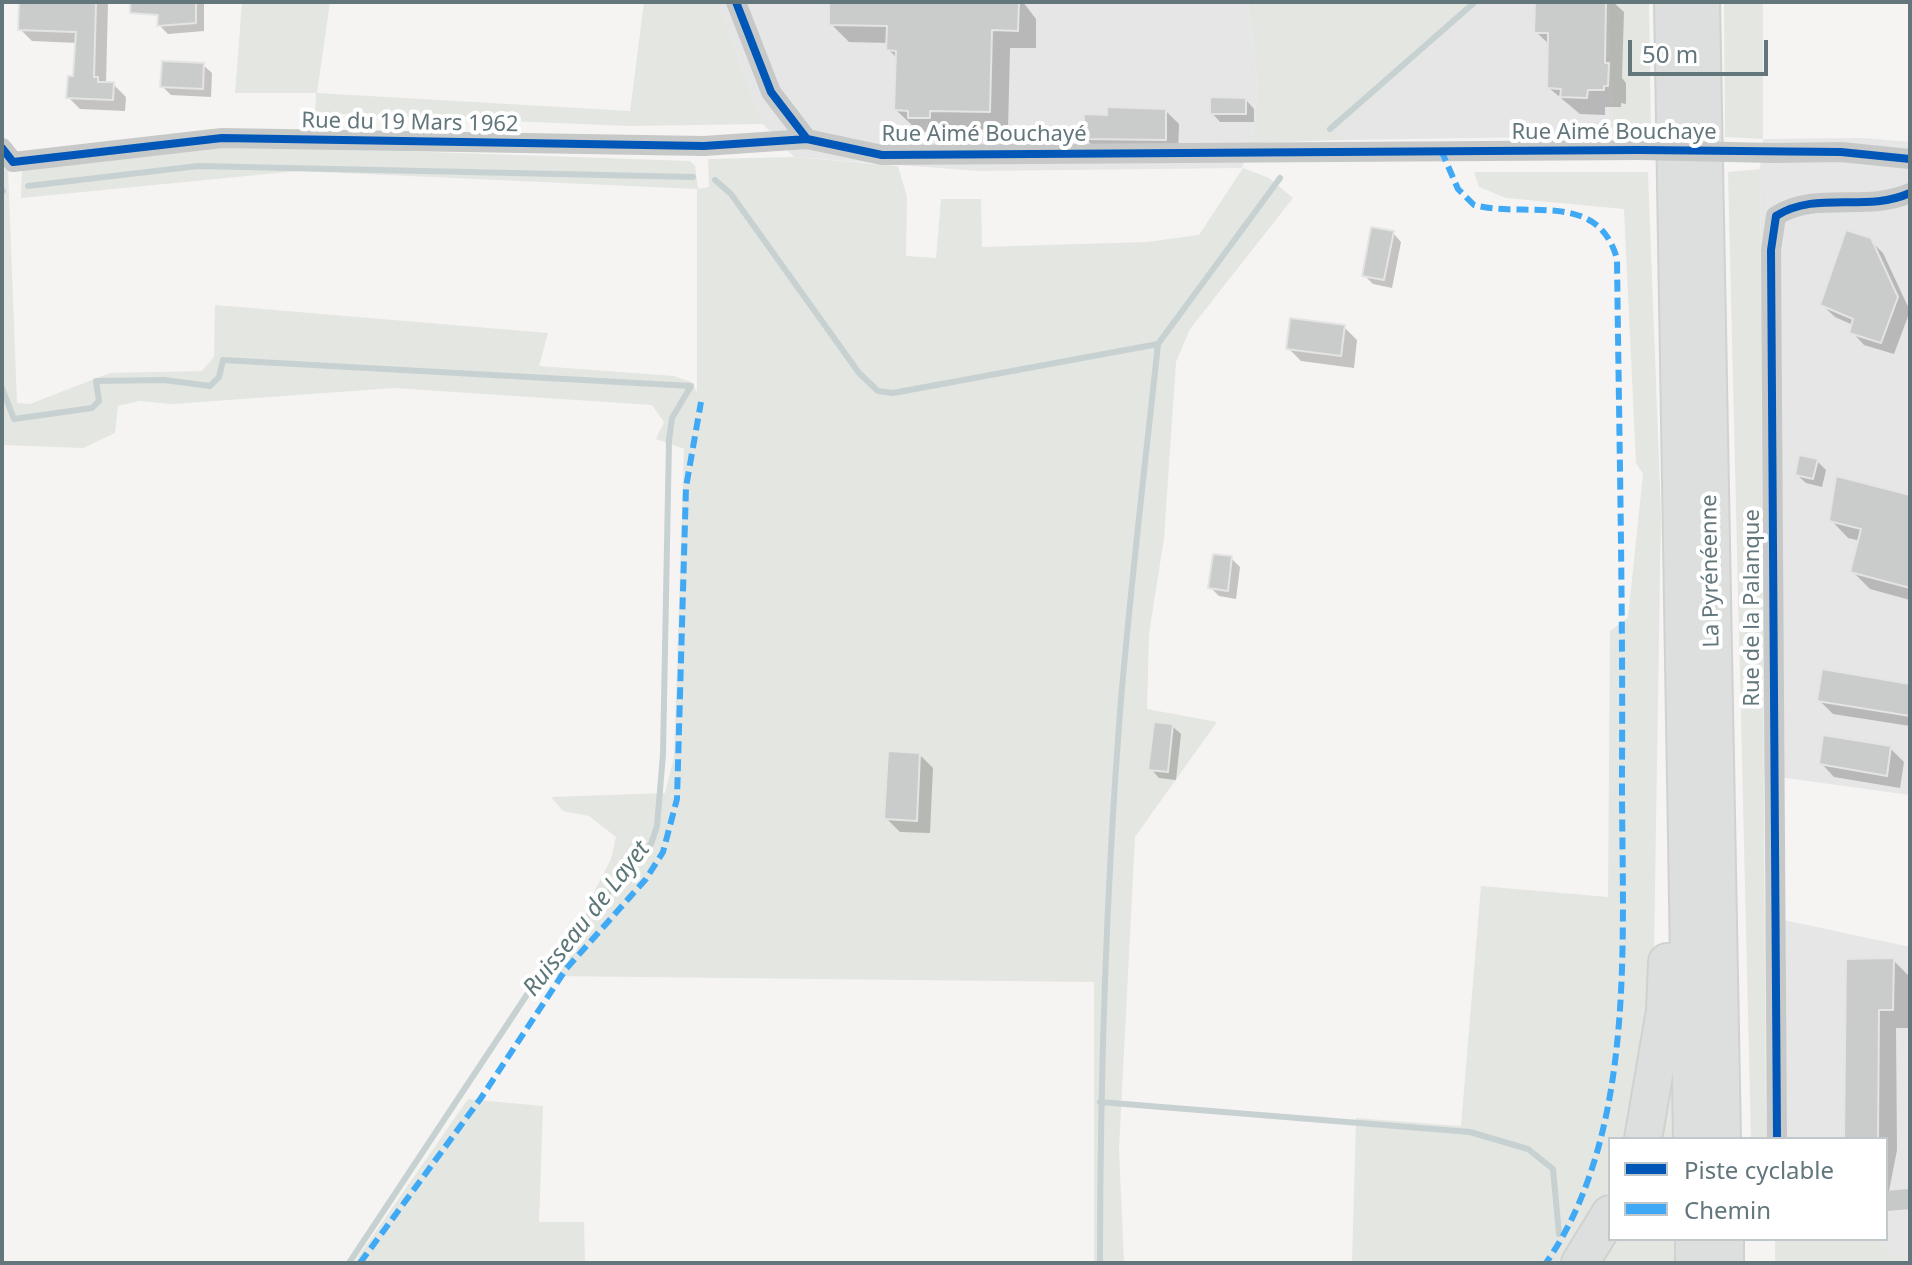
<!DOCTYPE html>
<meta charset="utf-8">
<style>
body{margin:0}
#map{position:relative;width:1912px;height:1265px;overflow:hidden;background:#f5f4f3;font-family:"Noto Sans",sans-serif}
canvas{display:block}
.frame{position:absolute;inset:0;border:4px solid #62767c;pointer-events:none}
.legend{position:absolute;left:1608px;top:1137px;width:280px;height:104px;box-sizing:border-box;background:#fff;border:2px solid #c0c8cb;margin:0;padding:10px 14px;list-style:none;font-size:24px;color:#62767c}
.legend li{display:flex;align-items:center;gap:16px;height:40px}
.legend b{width:40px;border:2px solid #c0c8cb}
.scale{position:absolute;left:1628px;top:40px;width:140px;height:36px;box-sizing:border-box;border:4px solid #62767c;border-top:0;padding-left:10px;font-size:24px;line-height:28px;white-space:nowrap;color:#62767c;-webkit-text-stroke:6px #fff;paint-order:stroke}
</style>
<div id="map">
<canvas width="1912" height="1265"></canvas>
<div class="frame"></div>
<ul class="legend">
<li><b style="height:10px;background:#0057b8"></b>Piste cyclable</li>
<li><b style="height:10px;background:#3fa9f5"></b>Chemin</li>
</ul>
<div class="scale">50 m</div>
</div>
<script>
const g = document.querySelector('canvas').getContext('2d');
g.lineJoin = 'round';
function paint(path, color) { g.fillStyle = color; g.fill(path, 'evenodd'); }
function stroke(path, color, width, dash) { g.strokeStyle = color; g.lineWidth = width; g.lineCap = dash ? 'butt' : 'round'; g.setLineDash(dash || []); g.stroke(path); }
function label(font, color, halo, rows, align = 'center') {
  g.font = font + ' "Noto Sans",sans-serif'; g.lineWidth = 8; g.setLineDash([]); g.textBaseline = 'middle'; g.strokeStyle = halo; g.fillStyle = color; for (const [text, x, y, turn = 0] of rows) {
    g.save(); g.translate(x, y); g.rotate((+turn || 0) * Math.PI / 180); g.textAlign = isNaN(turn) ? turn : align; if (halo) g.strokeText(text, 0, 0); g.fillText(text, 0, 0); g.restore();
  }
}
const built = new Path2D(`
 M718 2H1248L1258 87 1251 143 1242 168 979 171 794 157 763 124Z
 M1479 2H1608L1613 136 1343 140 1333 132Z
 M1864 138 1910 142V795L1764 775 1760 169 1763 139Z
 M1765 916 1910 947V1263H1901L1877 1239H1886V1139H1766Z`);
const green = new Path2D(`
 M242 2H330L317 93 630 111 644 2H718L763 124 631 126 315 113 316 93H235Z
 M1248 2H1479L1334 132 1343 140 1251 143 1258 87Z
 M1608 2H1649L1651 135 1613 136Z
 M1724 2H1763V139L1725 137Z
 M225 145 690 161 695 166 698 189 709 187 708 159 794 157 898 166 907 197 906 256 936 258 941 199H981L982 247 1147 242 1199 235 1243 168 1269 178 1293 198 1190 329 1176 362 1164 538 1149 634 1147 709 1217 722 1135 837 1119 1149 1124 1263H1094V982L549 976 591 913 594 892 611 859 616 837 589 816 563 811 551 797 665 793 674 757 684 449 656 439 664 422 652 405 394 388 173 404 139 401 118 406 115 433 83 448 2 445V169H8L17 403 30 404 110 373 202 371 214 357 215 305 548 333 539 366 674 376 691 382 697 392V189L298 171 21 198 22 167Z
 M1760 169 1766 1139H1751L1728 172Z
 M1474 172H1648L1661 514 1653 1013 1629 1139H1610V1187L1601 1208 1564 1263H1352L1356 1118 1461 1126 1481 886 1608 897 1610 631 1628 618 1643 474 1636 463 1624 209 1506 198 1479 187Z
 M1675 1060 1676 1139H1649Z
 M468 1099 543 1106 539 1222H584L585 1263H354Z
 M1610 1239H1677V1263H1588Z
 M1770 1239H1877L1901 1263H1775V1241Z`);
const shadow = new Path2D(`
 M21 2H108L106 84H113L126 97 125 111 80 109 68 97 75 78 77 43 32 41 20 29Z
 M159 2H204V31L168 34 159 25Z
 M831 2H1023L1036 19V48H1010L1008 130 947 129V136L928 135 921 128H915L896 110 898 59 888 49V43L849 42 831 24Z
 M1537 2H1613L1624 12 1622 78 1626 83V104L1621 103V107H1605V115L1580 114 1549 88 1550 45 1536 32Z
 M203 65 212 73 211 97 171 95 162 86Z
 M1246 100 1254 109V122H1220L1212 113Z
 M1166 111 1179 124 1178 153 1099 152 1086 139Z
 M1393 233 1401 242 1392 288 1373 284 1364 275Z
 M1870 240 1883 253 1910 311 1894 354 1864 345 1852 332 1853 325 1835 317 1822 305Z
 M1344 327 1357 340 1354 368 1301 361 1288 348Z
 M1817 461 1826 470 1822 487 1806 483 1797 475Z
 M1910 497V600L1870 589 1853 572 1861 541 1848 538 1831 520Z
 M1231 558 1240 567 1236 599 1219 596 1210 587Z
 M1910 686V726L1833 714 1819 700Z
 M1172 726 1181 734 1176 780 1159 778 1151 769Z
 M1890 748 1904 762 1900 788 1834 777 1821 763Z
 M920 755 933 768 930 833 900 832 886 818Z
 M1893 960 1910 977V1028H1896L1897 1150 1889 1191H1886V1139H1847L1848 961Z`);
const stream = new Path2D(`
 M1330 129 1475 2
 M715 180 731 194 859 373 878 391 893 393 1158 344
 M28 186 198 166 693 177
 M2 191H3
 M1158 344 1280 178
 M2 388 14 419 92 408 99 401 96 381 164 380 210 386 219 377 223 360 691 386 672 418 669 440 663 754 657 826 651 844 550 960 349 1263
 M1100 1102 1470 1132 1528 1149 1553 1169 1559 1234
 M1100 1263C1100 1079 1106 895 1120 712 1130 589 1145 466 1158 344`);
const building = new Path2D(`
 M19 2H96L94 77H98V82H114L113 100 66 98 68 76H73L76 32 18 30Z
 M130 2H196V23L157 26 158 15 130 13Z
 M829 2H1019L1018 31 992 30 990 112 930 111V118H908V111L894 110 896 51 886 50 887 26 829 25Z
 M1535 2H1606L1605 63H1609L1608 86H1604V90H1588L1587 98 1560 97 1561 89 1547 88 1548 33H1534Z
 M162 61 204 63 203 89 160 87Z
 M1210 97 1246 98V114H1210Z
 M1107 107 1166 109V140L1084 139V114L1107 115Z
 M1371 227 1394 231 1384 280 1362 276Z
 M1846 230 1871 238 1898 297 1881 343 1849 333 1853 319 1820 305Z
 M1290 318 1345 325 1341 356 1286 349Z
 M1799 455 1818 459 1813 479 1795 475Z
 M1836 476 1910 495V588L1850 572 1861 529 1829 521Z
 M1213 554 1232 556 1228 591 1208 588Z
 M1822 669 1910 684V716L1817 701Z
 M1154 722 1173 724 1168 772 1148 770Z
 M1823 735 1891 746 1887 776 1819 764Z
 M888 751 920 753 917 821 884 819Z
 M1894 958 1893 1010H1879L1878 1139H1844L1846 959Z`);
const minor = new Path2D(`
 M736 2 771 92 807 139 882 155 1638 150
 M2 148 13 162 222 138 704 146 807 139
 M1774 153 1841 152 1910 159
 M1777 1139 1771 250 1776 216C1817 190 1865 213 1910 193
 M1886 1201 1910 1199`);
const motorway = new Path2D(`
 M1673 2 1692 1139
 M1701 2 1722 1139
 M1643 1139 1665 1011 1667 962
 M1694 1239V1263
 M1725 1239V1263
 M1580 1263 1610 1214`);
const minorBridge = new Path2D(`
 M1638 150 1774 153`);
const quiet = new Path2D(`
 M1441 150 1458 189 1474 205C1525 219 1598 189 1617 259 1619 429 1623 599 1622 768 1621 926 1640 1128 1546 1263
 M360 1263 481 1098 566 969 646 879 663 852 677 799 686 487 701 402`);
const cycleway = new Path2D(`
 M736 2 771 92 807 139 882 155 1638 150 1841 152 1910 159
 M2 148 13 162 222 138 704 146 807 139
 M1777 1139 1771 250 1776 216C1817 190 1865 213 1910 193`);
const streetNames = [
 ["Rue du 19 Mars 1962",410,123,1],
 ["Rue Aimé Bouchaye",1614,133],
 ["Rue Aimé Bouchayé",984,135],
 ["La Pyrénéenne",1711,571,-91],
 ["Rue de la Palanque",1753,608,-90]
];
const waterNames = [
 ["Ruisseau de Layet",587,919,-52]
];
paint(built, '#e5e6e5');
paint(green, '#e4e6e1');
paint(shadow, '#0003');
stroke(stream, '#c7d1d2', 6);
paint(building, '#cacbcb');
stroke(building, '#e4e4e3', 2);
stroke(motorway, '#d0d1d1', 40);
stroke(minor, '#c7c9c8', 20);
stroke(motorway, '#dddede', 36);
stroke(minorBridge, '#c7c9c8', 20);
stroke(quiet, '#3fa9f5', 6, [12, 6]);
stroke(cycleway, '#0057b8', 8);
label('22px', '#62767c', '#fff', streetNames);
label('italic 24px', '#5d7678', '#fff', waterNames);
</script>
